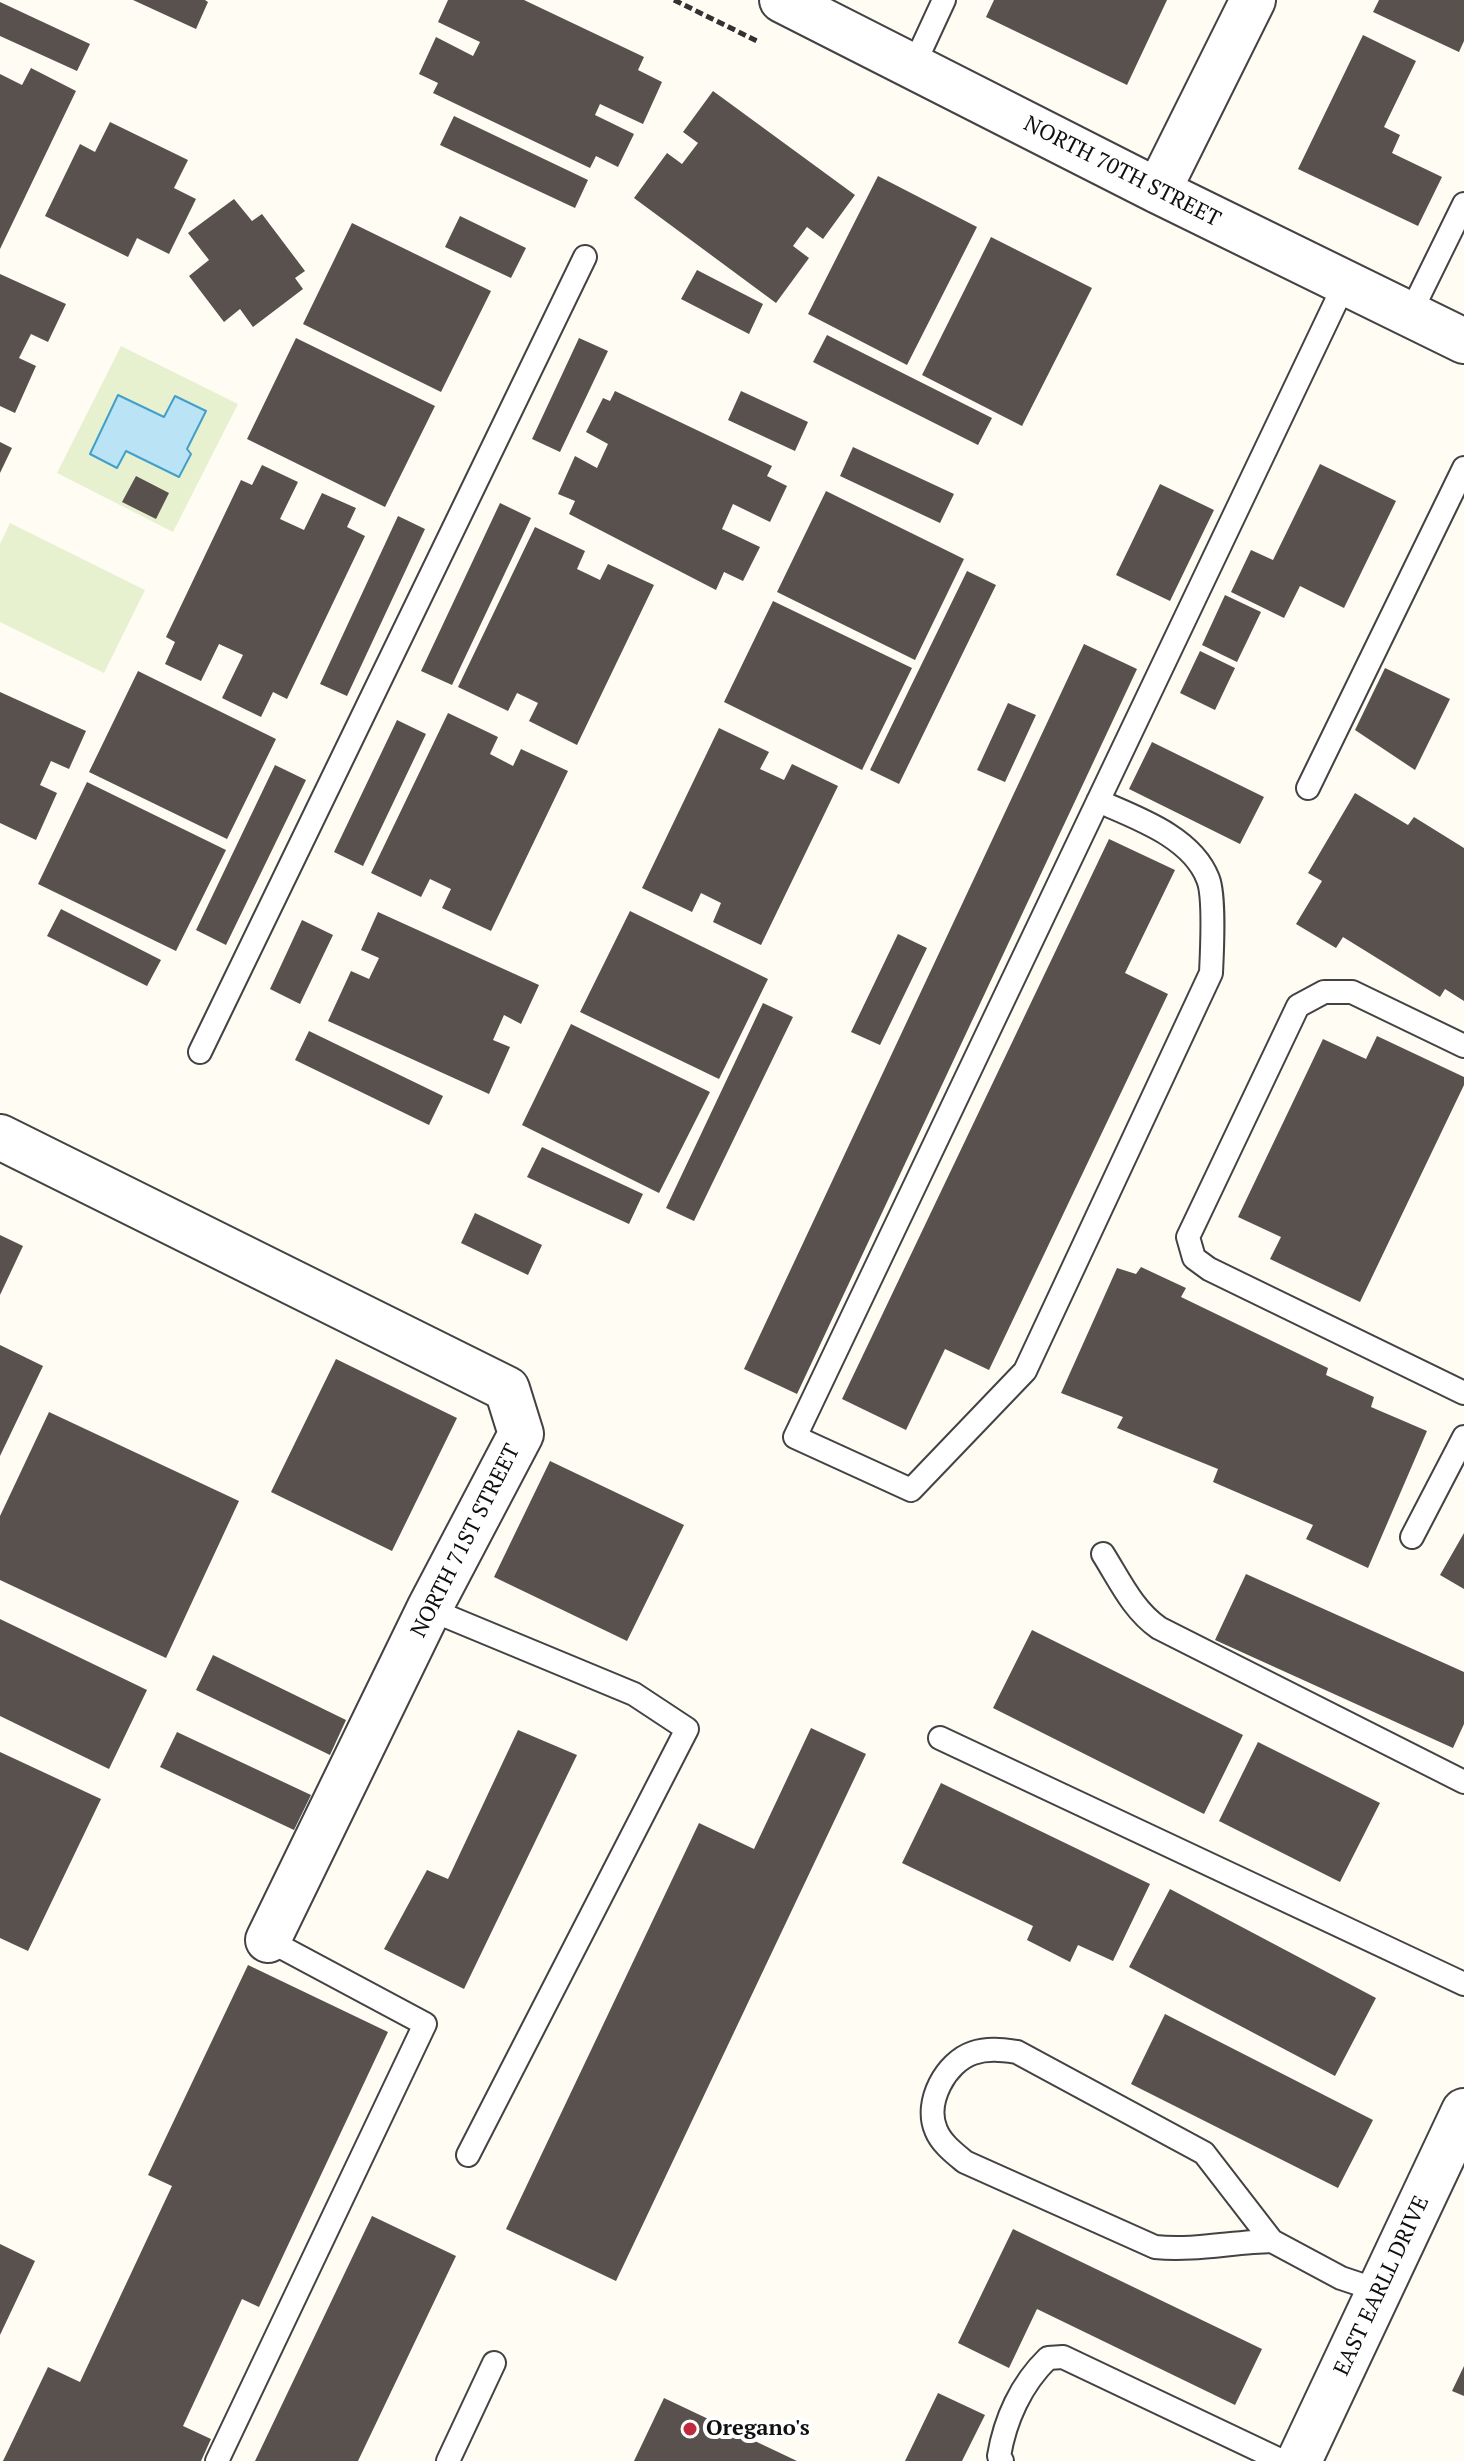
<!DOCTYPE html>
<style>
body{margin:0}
canvas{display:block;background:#fffcf4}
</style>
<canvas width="1464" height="2461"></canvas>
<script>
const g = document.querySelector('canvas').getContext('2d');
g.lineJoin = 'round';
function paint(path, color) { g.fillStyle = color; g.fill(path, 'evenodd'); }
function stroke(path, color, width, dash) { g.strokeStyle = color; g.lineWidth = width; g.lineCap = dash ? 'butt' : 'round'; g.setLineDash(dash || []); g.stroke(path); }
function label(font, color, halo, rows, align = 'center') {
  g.font = font + ' "PT Serif",serif'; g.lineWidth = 8; g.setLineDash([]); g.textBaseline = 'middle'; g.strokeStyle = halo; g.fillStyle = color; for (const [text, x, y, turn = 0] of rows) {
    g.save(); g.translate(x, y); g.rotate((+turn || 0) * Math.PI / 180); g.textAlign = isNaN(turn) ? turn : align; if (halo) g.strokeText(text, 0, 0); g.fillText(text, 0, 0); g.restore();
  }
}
const pitch = new Path2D(`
 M121 346 238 404 173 532 57 473Z
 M10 523 145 590 104 673 0 622V544Z`);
const water = new Path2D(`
 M118 395 164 417 175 396 206 411 187 449 191 454 179 477 126 451 117 468 90 454Z`);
const building = new Path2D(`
 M133 0H205L208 2 196 29Z
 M448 0H524L644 57 638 70 662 82 643 124 600 104 595 115 634 134 618 167 596 156 590 168 433 93 438 83 419 74 436 37 473 56 480 42 438 22Z
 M994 0H1167L1127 85 986 17Z
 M1379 0H1464V41L1459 52 1373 12Z
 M0 2 90 44 77 71 0 36Z
 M1363 35 1416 61 1384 127 1400 135 1392 153 1442 177 1418 226 1298 169Z
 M31 68 76 91 0 249V74L22 85Z
 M713 91 855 195 823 239 807 227 793 246 809 258 776 303 634 198 667 153 682 164 698 143 683 132Z
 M454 116 588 180 575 208 440 145Z
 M110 122 188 160 174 188 196 199 169 254 137 238 128 257 45 216 80 144 95 152Z
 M878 176 977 227 907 365 808 314Z
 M234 199 252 221 262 214 305 271 295 278 303 289 253 327 240 309 224 322 189 276 209 260 188 233Z
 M460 216 526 248 511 278 445 247Z
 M352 223 491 291 441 392 303 324Z
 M991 237 1092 288 1022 426 922 375Z
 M697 270 763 304 749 334 681 299Z
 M0 274 66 304 48 342 31 334 19 358 36 366 15 413 0 406Z
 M827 335 992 418 978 445 813 362Z
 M296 338 435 406 385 507 247 439Z
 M579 338 608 351 560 452 532 439Z
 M615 391 772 466 767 476 787 486 770 522 733 504 722 529 760 547 743 581 724 572 716 590 569 514 575 501 558 494 575 456 597 468 608 444 586 432 603 398 610 401Z
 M741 391 808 422 795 451 728 420Z
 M0 442 12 448 0 473Z
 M853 447 954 494 940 523 840 476Z
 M1320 464 1396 501 1344 608 1300 586 1284 618 1231 592 1251 550 1273 560Z
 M262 465 298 482 280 519 304 530 322 493 356 508 347 527 365 536 287 699 273 692 261 717 222 698 243 655 219 644 201 681 165 664 175 642 166 637 241 480 252 485Z
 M136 476 169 493 156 519 122 502Z
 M1160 484 1214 510 1170 601 1116 575Z
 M826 491 964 559 915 660 777 592Z
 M500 503 531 518 452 685 421 671Z
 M398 516 425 529 347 696 320 684Z
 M535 527 585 551 577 569 600 580 608 564 654 585 577 745 529 721 538 703 517 693 508 711 458 687Z
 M967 571 996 585 899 784 870 770Z
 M1225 595 1261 612 1237 662 1202 645Z
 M773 601 912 668 862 770 724 702Z
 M1084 644 1137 669 797 1394 744 1369Z
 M1200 651 1235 668 1215 710 1180 693Z
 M1385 668 1450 699 1415 770 1355 730Z
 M138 671 276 739 227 839 89 772Z
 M0 692 86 731 69 769 51 761 40 785 57 793 36 840 0 823Z
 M1008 703 1036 715 1005 782 977 770Z
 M448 713 498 737 490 754 513 766 521 749 568 771 491 931 442 908 451 889 430 879 421 897 371 873Z
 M397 720 426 734 363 866 334 852Z
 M719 728 769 752 760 769 784 780 792 764 838 786 761 945 713 922 721 903 701 893 692 912 642 888Z
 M1152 742 1264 797 1240 844 1129 789Z
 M275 765 306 780 226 945 196 930Z
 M87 782 226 850 176 951 38 884Z
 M1355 793 1408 825 1414 817 1464 848V1001L1445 989 1440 997 1343 937 1336 948 1296 924 1322 881 1308 873Z
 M1109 839 1175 870 1125 973 1168 994 989 1370 945 1349 906 1430 842 1399Z
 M61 909 161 960 147 986 47 936Z
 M630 911 768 979 719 1079 580 1012Z
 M378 912 539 985 521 1024 504 1015 493 1040 510 1047 489 1094 328 1021 351 971 369 979 379 958 361 950Z
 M302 920 333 935 300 1004 270 989Z
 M898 934 927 948 880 1045 851 1032Z
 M763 1003 793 1017 694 1221 666 1208Z
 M571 1024 710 1092 659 1193 522 1125Z
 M309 1031 443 1096 429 1125 295 1060Z
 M1377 1036 1464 1077V1085L1360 1302 1270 1259 1281 1237 1238 1217 1323 1039 1366 1059Z
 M542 1147 643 1194 629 1224 527 1177Z
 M475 1213 542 1245 528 1275 461 1243Z
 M0 1235 23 1246 0 1295Z
 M1141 1267 1186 1288 1181 1297 1328 1368 1326 1375 1374 1397 1371 1407 1427 1431 1368 1568 1306 1539 1313 1525 1213 1482 1218 1469 1117 1428 1123 1417 1061 1393 1117 1268 1136 1274Z
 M0 1345 43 1366 0 1456Z
 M336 1359 457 1418 392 1551 271 1492Z
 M49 1412 239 1501 166 1658 0 1580V1516Z
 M550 1461 684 1525 627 1641 494 1577Z
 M1464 1533V1589L1440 1575Z
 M1246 1574 1464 1672V1724L1453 1748 1215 1640Z
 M0 1619 147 1690 109 1769 0 1716Z
 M1032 1630 1243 1735 1204 1814 993 1708Z
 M213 1655 346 1720 330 1755 196 1690Z
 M811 1728 866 1754 616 2281 506 2229 699 1823 754 1849Z
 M518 1730 577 1755 464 1989 384 1949 427 1870 448 1879Z
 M177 1732 311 1795 294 1830 160 1767Z
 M1258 1742 1380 1803 1340 1882 1219 1821Z
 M0 1752 101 1799 28 1951 0 1938Z
 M941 1783 1150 1884 1113 1961 1078 1945 1070 1962 1027 1940 1033 1926 902 1863Z
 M1170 1889 1376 1998 1335 2076 1129 1967Z
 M248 1965 388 2032 259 2307 242 2299 183 2426 211 2439 201 2461H3L48 2367 80 2382 172 2186 148 2175Z
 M1165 2014 1373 2120 1338 2188 1131 2084Z
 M372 2216 456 2256 358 2461H255Z
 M1013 2229 1262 2349 1235 2405 1037 2309 1009 2368 958 2343Z
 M0 2244 35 2261 0 2335Z
 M1464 2366V2396L1452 2391Z
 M938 2393 985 2415 962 2461H905Z
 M664 2398 797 2461H634Z`);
const path = new Path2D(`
 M674 0 757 41`);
const service = new Path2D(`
 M913 67 944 0
 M1410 314 1464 204
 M1308 788 1464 468
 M1098 801C1137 818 1192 837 1208 879 1215 896 1212 952 1211 973L1025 1371 911 1490 795 1437 1345 283
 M1464 1046 1352 992H1324L1298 1006 1188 1237 1194 1258 1209 1269 1464 1393
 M200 1052 585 257
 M1412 1537 1464 1437
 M1103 1554C1120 1581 1133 1610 1159 1628L1464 1782
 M429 1609 634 1694 687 1729 468 2155
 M940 1738 1464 1984
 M1272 2241C1232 2242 1194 2251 1155 2247L965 2162C954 2153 941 2143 936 2130 924 2102 946 2062 973 2053 988 2048 1002 2050 1017 2052L1204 2153 1272 2241 1341 2278 1380 2291
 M217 2461 425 2024 268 1940
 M448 2461 494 2363
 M1002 2461 999 2456C1005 2420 1021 2384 1048 2358L1063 2357 1282 2461`);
const minor = new Path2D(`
 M782 0 1158 191 1464 341
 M1158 191 1253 0
 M0 1137 507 1389 521 1434 429 1609 268 1940`);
const tertiary = new Path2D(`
 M1299 2461 1464 2111`);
const markers = [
 [690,2429,8,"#be2b3d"]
];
const streetNames = [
 ["NORTH 70TH STREET",1122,172,27],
 ["NORTH 71ST STREET",466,1541,-63],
 ["EAST EARLL DRIVE",1382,2286,-65]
];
const poiNames = [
 ["Oregano's",706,2429]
];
paint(pitch, '#e8f1cf');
paint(water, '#bae4f5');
stroke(water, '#439fca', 2);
paint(building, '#59514d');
stroke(service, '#434343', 26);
stroke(minor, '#434343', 48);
stroke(tertiary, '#434343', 48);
stroke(path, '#323232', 5, [8, 4]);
stroke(service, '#fff', 22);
stroke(minor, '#fff', 44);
stroke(tertiary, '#fff', 44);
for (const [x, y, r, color] of markers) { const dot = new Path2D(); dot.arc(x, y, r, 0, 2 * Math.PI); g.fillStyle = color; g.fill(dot); stroke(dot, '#fff', 3); }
label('22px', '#101010', '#fff', streetNames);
label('bold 22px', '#101010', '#fff', poiNames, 'left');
</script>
